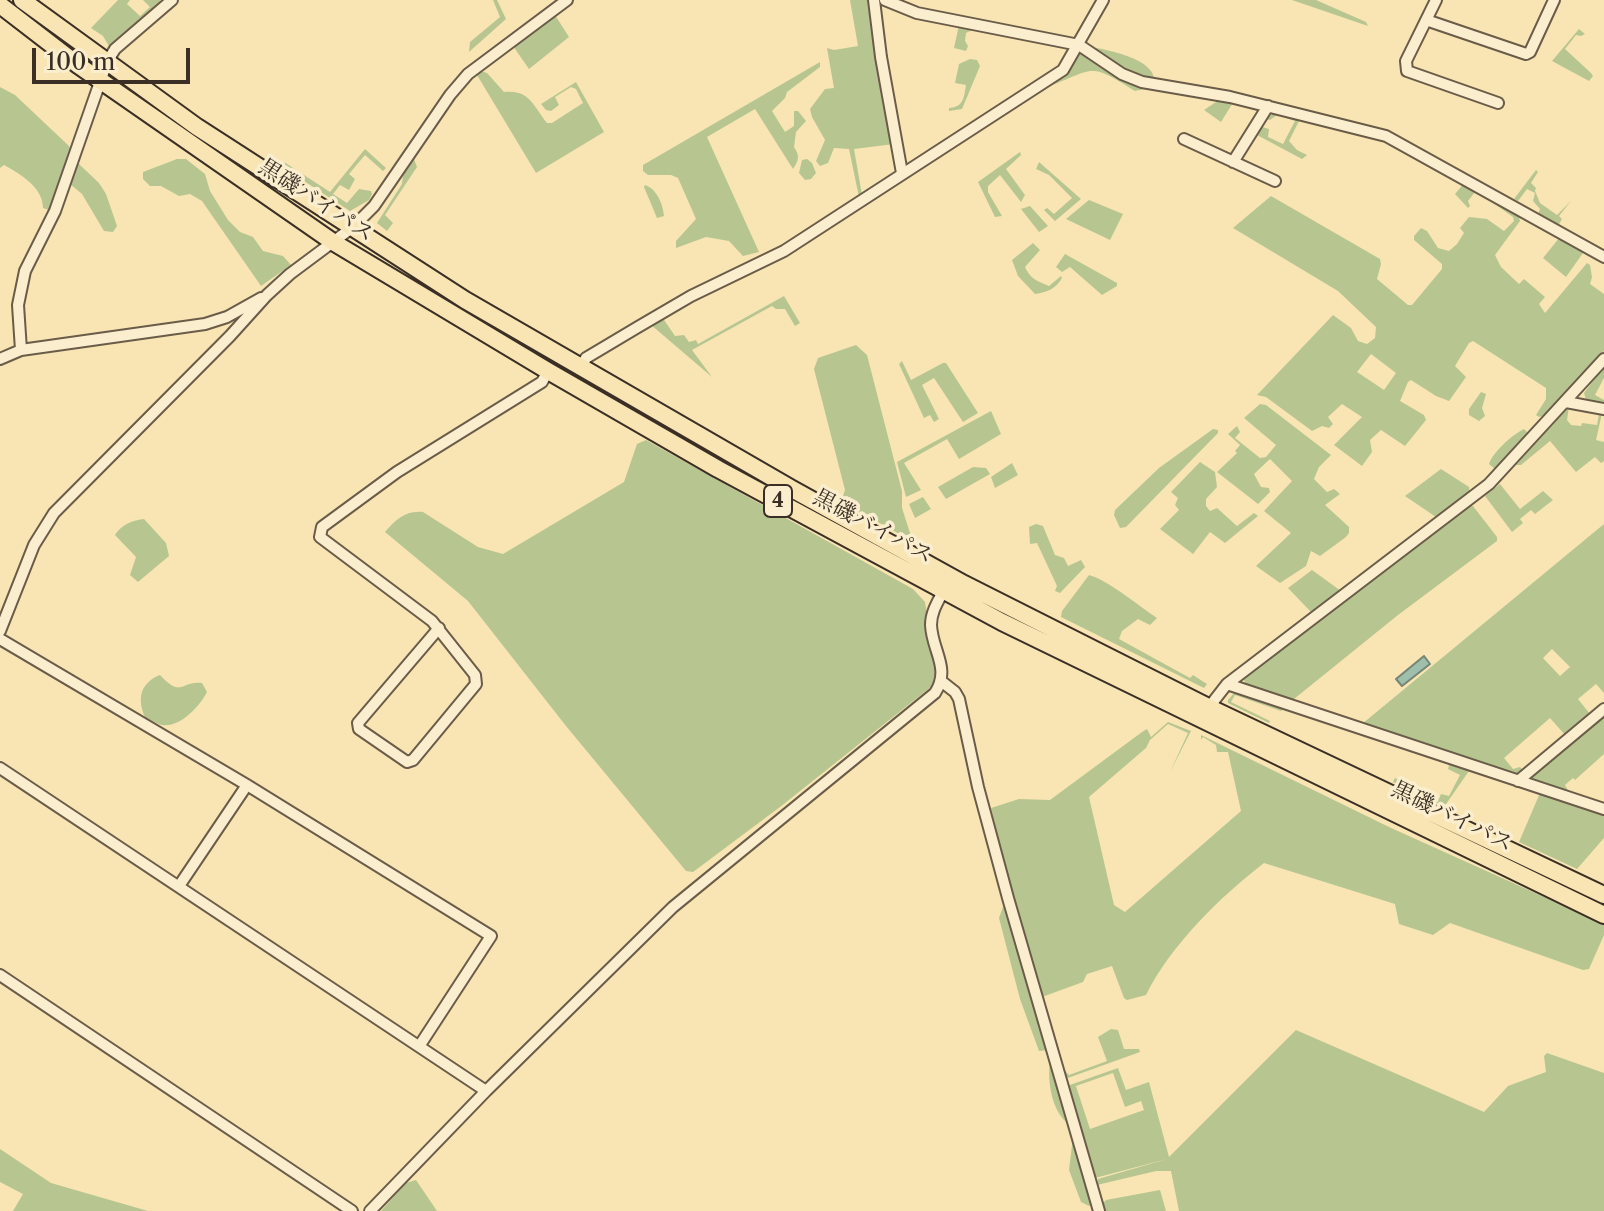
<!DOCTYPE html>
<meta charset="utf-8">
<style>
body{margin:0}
#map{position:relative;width:1604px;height:1211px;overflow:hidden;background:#f8e5b3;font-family:"Libre Caslon Text",serif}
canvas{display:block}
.scale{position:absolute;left:32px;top:48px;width:158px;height:36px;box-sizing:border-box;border:4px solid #3b2f25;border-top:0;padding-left:10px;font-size:24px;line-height:28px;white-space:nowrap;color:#3b2f25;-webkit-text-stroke:6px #faeece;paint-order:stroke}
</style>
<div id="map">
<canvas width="1604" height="1211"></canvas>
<div class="scale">100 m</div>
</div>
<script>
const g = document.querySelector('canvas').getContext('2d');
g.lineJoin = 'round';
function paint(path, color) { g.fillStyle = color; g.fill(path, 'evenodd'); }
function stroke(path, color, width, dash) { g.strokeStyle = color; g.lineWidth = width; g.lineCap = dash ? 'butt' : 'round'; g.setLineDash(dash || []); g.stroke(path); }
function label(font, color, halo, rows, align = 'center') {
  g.font = font + ' "Libre Caslon Text","Noto Serif JP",serif'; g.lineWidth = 7; g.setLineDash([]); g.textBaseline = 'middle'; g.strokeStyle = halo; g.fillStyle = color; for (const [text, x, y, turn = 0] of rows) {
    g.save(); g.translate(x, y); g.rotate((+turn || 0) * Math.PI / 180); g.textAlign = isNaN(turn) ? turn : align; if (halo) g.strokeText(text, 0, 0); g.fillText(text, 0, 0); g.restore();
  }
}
const green = new Path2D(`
 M118 0H130L127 4 140 16 150 7 143 0H160L161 5 110 48 103 36 91 28Z
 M493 0H497L506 19 469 52 470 42 500 17Z
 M850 0H872L894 144 854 149 862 195 859 197 849 149 834 148 828 163 820 166 816 161 825 140 812 117 810 109 825 89 834 88 827 48 834 50 858 46Z
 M1292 0H1316L1366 22 1368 26Z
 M555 15 569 37 529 69 513 46Z
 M959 25 971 28 972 30 966 33 965 41 968 46 966 51 954 48Z
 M1579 29 1585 34 1581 36 1576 35 1565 49 1591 73 1593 76 1589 81 1552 61Z
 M1085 46C1104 49 1164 59 1153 87L1135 91C1087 61 1096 69 1047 87L1043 86Z
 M970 59 977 60 980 66 962 109 949 111V108C964 107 964 97 966 85L955 83 959 64Z
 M820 62V67L787 92 785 98 772 111 785 132 794 126V111H798L806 121 796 132 794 147C800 156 799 160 793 169L755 109 707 137 759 252 743 256 729 241 706 237 676 248V241L696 219 678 178 671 175H648L643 171V165Z
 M481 71 487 73 504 92C529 89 533 105 547 123H552L583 103 576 89 571 87 555 97 559 105 551 111 546 110 541 104 576 82 604 132 536 173 477 75Z
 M0 87 15 95 69 146 80 165 99 183 106 194 117 226 113 232 104 231 82 194 64 179 49 210 43 208C43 187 20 174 4 165L0 168Z
 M1222 98 1234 101 1221 122 1204 110Z
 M1275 112 1300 119 1289 141 1297 150 1307 155 1302 159 1257 135 1262 127 1269 129 1268 137 1283 144 1295 121 1277 115 1270 120 1266 119Z
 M365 149 386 168 383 171 365 155 349 174 355 179 349 190 340 185 333 194 347 203 359 189 371 191 372 194 369 200 350 211 281 166 284 162 330 192Z
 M1020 152 1021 155 1006 169 1025 195 1021 202 1000 175 988 186V192L1002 216 995 217 978 182Z
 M177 159H186L205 174 210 191 228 220 240 232 253 237 263 251 283 256 291 265 261 286 202 201 190 194 179 196 161 186H150L143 179V172Z
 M414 159 417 167 385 215 393 223 387 231 377 223 402 184 403 175Z
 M807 159 812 163 816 173 811 179 805 180 799 173 802 160Z
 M1039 162 1081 199 1055 221 1044 210 1047 208 1054 214 1072 198 1049 175 1036 169Z
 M1536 170 1538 172 1531 183 1536 188 1535 191 1540 203 1557 215 1571 201 1559 216 1562 219 1558 226 1538 214 1540 209 1533 201 1535 193 1527 189 1518 201 1514 199Z
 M1465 182 1518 213 1520 221 1495 255 1501 267 1519 284 1524 279 1545 297 1539 304 1545 313 1587 263 1590 265 1592 277 1590 284 1604 294V351L1546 415 1539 417 1536 415 1546 399V388L1473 341 1469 343 1455 366 1466 377 1449 401 1436 396 1411 380 1408 382 1400 401 1424 415 1426 420 1405 446 1381 430 1370 440 1372 452 1362 466 1334 445 1362 417 1342 404 1328 417 1333 424 1329 428 1322 426 1312 431 1266 397 1257 395 1333 315 1351 328 1358 341 1367 344 1375 338 1376 327 1338 291 1233 228 1271 196 1380 259 1381 264 1377 279 1408 305H1412L1442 269V264L1414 240V236L1421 228 1427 231 1438 248 1449 251 1457 244 1464 233 1460 228 1469 217 1487 219 1504 231 1514 221 1513 217 1479 193 1475 192 1468 201 1470 206 1468 208 1455 194ZM1371 354 1396 373 1384 390 1357 372Z
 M645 185C657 189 663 204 664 216L657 218 644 187Z
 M1089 200 1123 214 1110 240 1066 219Z
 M1030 206 1048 226 1039 232 1021 209Z
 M1560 237 1582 249 1583 253 1566 277 1543 258Z
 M1033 243 1040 250 1025 267C1031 280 1038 281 1049 286L1061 276 1062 278C1056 289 1047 292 1035 294L1018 276 1012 260Z
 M1065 254 1117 283V286L1102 295 1070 267 1062 272 1056 267Z
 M784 296 800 323 795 326 785 309H776L772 306 692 350 712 377 650 324 662 317 675 336 684 335 689 342 696 340 698 344Z
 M856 345 867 355 902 491V508L911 536 910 540 844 503 842 499 845 490 814 369 818 358Z
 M902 361 911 380 943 363H946L978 413 963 422 934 378 922 385 939 419 934 422 930 415 924 418 899 364Z
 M1604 367V378L1595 395 1604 400V404L1586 400 1584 393Z
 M1481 392 1486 394 1482 408 1485 416 1479 421 1469 415V409Z
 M1260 404 1266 405 1331 455 1319 467 1314 479 1327 492 1334 489 1340 494 1325 505 1349 527V533L1346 537 1320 556 1311 551 1306 566 1280 583 1256 566 1291 533 1264 511 1292 481 1270 459 1254 474 1261 487 1269 488 1270 492 1258 504 1217 472 1237 453 1235 451 1240 445 1228 434 1237 426 1240 432 1235 438 1260 458 1266 457 1276 445 1244 418Z
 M1569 407 1567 420 1571 425 1581 426 1582 423 1597 425 1599 414 1589 412 1590 410 1602 413 1596 440 1604 442V461L1601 463 1595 457 1576 472 1550 441 1521 465H1516Z
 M991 411 1001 434 959 459 947 439 904 463 921 490 906 497 897 462Z
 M1213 429 1218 430V433L1126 527 1120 528 1114 515 1115 510 1159 468Z
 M1524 429 1529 434 1495 469 1489 464C1493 452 1512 435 1524 429Z
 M646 440 913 589 925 602 936 670 932 686 780 807 693 872 686 871 566 726 468 601 385 532C395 520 406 510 423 512L478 547 503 554 624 482 637 444Z
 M1200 462 1215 472 1217 487 1206 499V506L1210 511 1217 508 1237 526 1254 513 1258 516 1225 543 1210 532 1193 554 1160 529 1179 510 1175 505 1178 498 1171 492Z
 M1012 463 1018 475 995 488 991 477Z
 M973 467 986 468 990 474 946 499 938 487Z
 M1441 469 1469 487 1470 494 1441 516 1436 517 1405 496Z
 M1500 484 1520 509 1543 491 1553 500 1535 514 1531 510 1520 519 1523 523 1512 532 1485 496Z
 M923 497 931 509 915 518 909 504Z
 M1469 505 1473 506 1497 537V541L1398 615 1294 699 1290 700 1247 687 1244 680 1248 673Z
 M144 519 166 543 169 556 138 582 130 575 136 557 115 535C122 524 131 521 144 519Z
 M1036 524 1043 526 1055 555 1064 558 1068 566 1081 560 1085 567 1060 593 1055 591 1057 586 1037 543 1030 544 1029 527Z
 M1604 524V693L1596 684 1578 699 1590 714 1565 735 1550 718 1504 758 1513 769 1520 767 1524 771 1516 774 1362 724ZM1552 649 1570 667 1560 676 1543 658Z
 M1312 570 1341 591 1311 612 1288 588Z
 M1089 575C1108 580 1139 606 1157 618L1150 625 1138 619 1122 631 1119 639 1190 678 1193 675 1207 684 1204 688 1061 617 1062 611Z
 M160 675C182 699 181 680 202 683L207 692C200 706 180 728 162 725 157 724 150 719 145 717 137 699 140 683 160 675Z
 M1235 692 1283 709 1281 711 1235 695 1231 702 1270 721 1269 723 1228 703V700Z
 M1604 715V754L1575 780 1573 778 1565 785 1570 794 1532 781 1531 777Z
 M1168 722 1191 731 1170 772 1188 733 1168 724 1150 740 1146 748 1089 797 1114 905 1125 912 1241 811 1228 752H1217L1216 745 1203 737 1201 740V735L1389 827 1604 924V935L1589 969 1583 970 1450 923 1433 935 1399 924 1395 904 1264 863C1221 896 1170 946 1146 995L1127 1000 1124 998 1112 966 1087 974 1083 982 1042 997 1049 1050 1039 1051 1020 999 999 918 1010 887 991 808 1019 799 1050 800 1142 732 1147 729 1151 737Z
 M1449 765 1469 771 1444 807 1393 782 1395 778 1439 799 1441 794 1449 796 1460 775 1448 769Z
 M1540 793 1604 814V838L1577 869 1519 842Z
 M1111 1029 1118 1030 1124 1049H1139L1140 1052 1065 1079 1061 1066 1069 1075 1107 1061 1098 1037Z
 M1296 1030 1484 1112 1508 1086 1546 1072 1544 1056 1547 1053 1604 1073V1211H1179L1171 1171H1156L1097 1185 1098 1179 1167 1159 1095 1178 1086 1149 1094 1203 1089 1206 1081 1202 1069 1170 1073 1137 1069 1124C1052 1113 1047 1081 1050 1062L1067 1086 1118 1068 1126 1090 1149 1082 1169 1157ZM1113 1073 1125 1107 1141 1101 1144 1110 1090 1129 1076 1086Z
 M0 1149 51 1183 148 1211H13L23 1194 0 1182Z
 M416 1180 437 1211H381L406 1183Z
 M1160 1190 1166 1211H1105L1103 1203 1106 1200Z`);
const water = new Path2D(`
 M1424 656 1430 664 1402 686 1396 679Z`);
const minor = new Path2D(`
 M874 0 881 57 902 173
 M885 0 917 13 1079 45 1122 74 1142 82 1230 97 1386 136 1604 257
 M1436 0 1406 61 1407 71 1498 103
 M1426 20 1526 54 1530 52 1554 0
 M1184 139 1275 181
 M1233 162 1268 106
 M21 350 18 305 25 271 55 211 107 62 115 49 172 0
 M0 359 21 350 205 324 227 317 261 298
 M580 369 586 358 638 327 691 296 784 251 1063 70 1103 0
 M1566 402 1604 409
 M439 628 358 723 359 729 407 762 413 760 476 684 475 675 432 621 320 537 322 527 397 472 542 382 548 371
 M0 631 34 545 54 513 230 336 267 295 290 274 353 227 374 206 450 95 468 74 567 0
 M0 639 247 785 491 936 420 1045
 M941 681 955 692 959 699 978 787 1008 898 1099 1211
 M1227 684 1604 809
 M1206 711 1227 684 1489 484 1604 359
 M0 768 486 1091
 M1518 781 1604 709
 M179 886 247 785
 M0 975 352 1211
 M370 1211 486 1091 673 907 935 693C951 668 932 651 931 625 931 611 939 600 945 588`);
const highway = new Path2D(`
 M22 0 197 127 465 300 792 489 964 584 1208 707 1604 895
 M0 5 78 65 333 242 548 371 718 469 1002 622 1604 915`);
const shields = [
 [778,501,28]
];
const shieldNames = [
 ["4",778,501]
];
const streetNames = [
 ["黒磯バイパス",316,201,33],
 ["黒磯バイパス",873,527,28],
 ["黒磯バイパス",1452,817,26]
];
paint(green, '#b7c691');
paint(water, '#9dbfab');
stroke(water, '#768575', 2);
stroke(minor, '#6a5c48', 14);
stroke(highway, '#3b2f25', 20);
stroke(minor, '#faeece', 10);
stroke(highway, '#f8e5b3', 16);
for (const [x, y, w] of shields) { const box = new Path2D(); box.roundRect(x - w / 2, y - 16, w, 32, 6); g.fillStyle = '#faeece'; g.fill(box); stroke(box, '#3b2f25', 2); }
label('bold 20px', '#3b2f25', null, shieldNames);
label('22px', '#3b2f25', '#faeece', streetNames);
</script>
